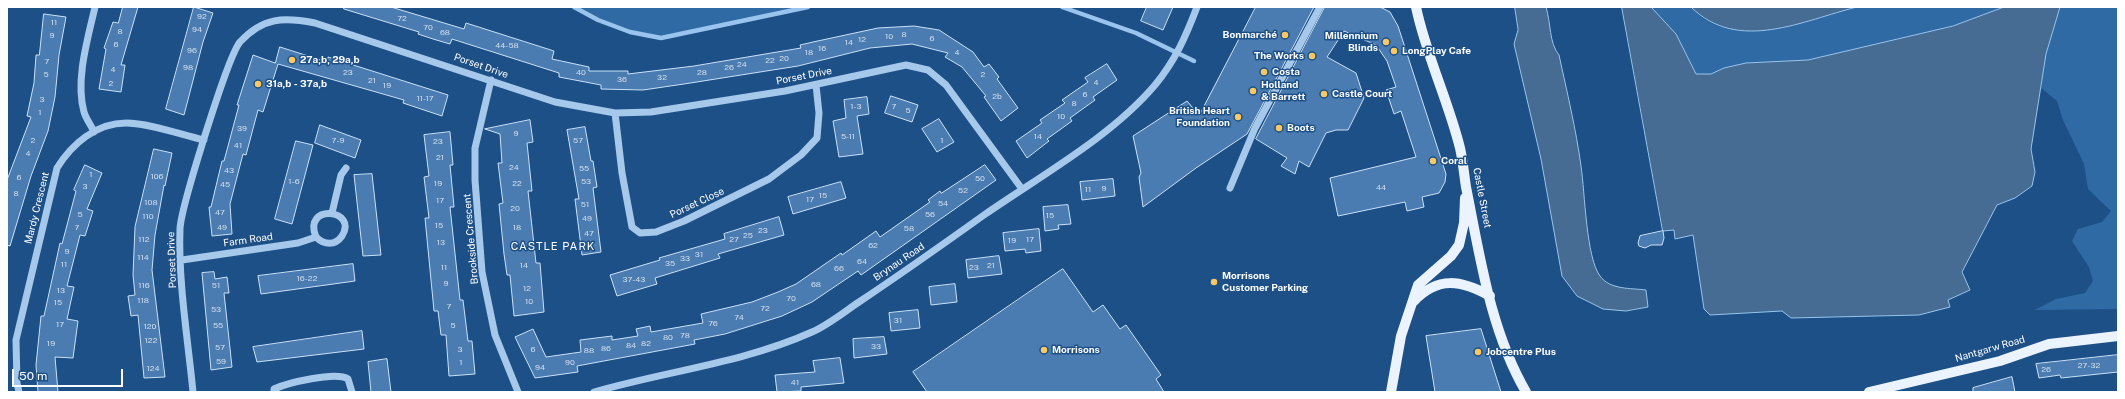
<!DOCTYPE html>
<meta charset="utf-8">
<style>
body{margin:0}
#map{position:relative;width:2125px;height:399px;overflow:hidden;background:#1d5087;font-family:"Public Sans",sans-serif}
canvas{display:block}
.frame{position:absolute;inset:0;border:8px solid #fff;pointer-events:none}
.scale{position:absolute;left:12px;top:369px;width:111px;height:18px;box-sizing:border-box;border:2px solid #fff;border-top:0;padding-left:5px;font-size:12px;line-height:14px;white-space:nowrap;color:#fff;-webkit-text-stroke:3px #1d5087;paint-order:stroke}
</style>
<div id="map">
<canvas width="2125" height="399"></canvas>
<div class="frame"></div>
<div class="scale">50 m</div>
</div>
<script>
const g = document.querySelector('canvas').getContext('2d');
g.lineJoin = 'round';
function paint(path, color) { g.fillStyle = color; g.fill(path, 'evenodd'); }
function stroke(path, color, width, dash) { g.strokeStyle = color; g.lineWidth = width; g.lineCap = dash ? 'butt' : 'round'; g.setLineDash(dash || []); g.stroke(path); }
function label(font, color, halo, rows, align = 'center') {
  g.font = font + ' "Public Sans",sans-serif'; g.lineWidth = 3; g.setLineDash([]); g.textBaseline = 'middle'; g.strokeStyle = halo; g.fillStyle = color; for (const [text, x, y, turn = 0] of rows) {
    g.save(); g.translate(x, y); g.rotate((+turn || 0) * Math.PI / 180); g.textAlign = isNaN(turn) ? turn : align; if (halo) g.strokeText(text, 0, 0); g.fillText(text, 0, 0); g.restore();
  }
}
const green = new Path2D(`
 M574 7H808L661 38 630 32 598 20Z
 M1651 7H1691L1704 19 1718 26 1747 31 1857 7H2004L1953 26 1808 60 1746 63 1724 68 1711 74H1696L1684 49Z
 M2060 7H2118V309L2035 310 2056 299 2085 293 2093 281 2089 267 2072 241 2078 229 2102 222 2111 211 2088 189 2084 164 2063 120 2057 101 2041 88 2046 54Z`);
const water = new Path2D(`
 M1515 7H1546C1551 23 1549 43 1559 55 1567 92 1576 129 1581 166 1585 193 1586 257 1600 276 1610 290 1631 288 1646 290L1648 307 1626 311 1603 309 1577 296 1562 276 1541 159 1514 44 1518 30Z
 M1622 7H1651L1676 34 1696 74H1711L1724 68 1746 63 1808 60 1953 26 2004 7H2060L2046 54 2031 149 2035 172 2032 186 2015 198 1997 205 1962 272 1970 290 1948 300 1950 307 1919 315 1791 318 1782 311 1710 315 1704 309 1693 235 1675 239 1674 230 1663 231Z
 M1691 7H1857C1804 20 1738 54 1691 7Z`);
const stream = new Path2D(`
 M574 7 598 20 630 32 661 38 808 7
 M1062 7 1136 33 1194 61`);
const building = new Path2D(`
 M123 7H138L121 65H125L121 92 99 89 106 49 104 48 113 22 118 23Z
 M194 7 213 13 203 42 184 115 166 109Z
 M344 7H391L464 29 466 23 554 51 552 59 589 67V71H628V74L694 66 801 48 800 45 813 42 878 28 914 26 939 30 973 52 984 67 989 64 999 77 997 79 1018 108 1001 121 984 97 986 96 962 67 945 57 948 53 912 44 870 48 798 66 684 84 643 90 601 89V85L559 77V73L452 39 450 44 433 39 418 34 419 32 344 9Z
 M1147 7H1173L1163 30 1141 21Z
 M1256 7H1314L1247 134 1196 168 1143 207 1139 177 1141 173 1133 136 1187 101 1199 115Z
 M1325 7H1380L1390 12 1398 26 1446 174 1445 182 1439 193 1422 197 1424 207 1407 211 1405 202 1338 216 1330 178 1416 157 1401 111 1394 114 1386 90 1396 87 1387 61 1376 45 1344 31 1327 57 1356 73 1364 98 1348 130H1336L1326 133 1309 167 1299 161 1295 174 1281 166 1287 158 1256 139Z
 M44 14 66 17 59 55 55 97 48 131 31 176 10 246 7 245V180L31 117 27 116 34 83 36 55H39Z
 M280 47 327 62 328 57 448 95 442 116 403 103 404 100 278 64 263 112 258 110 246 155 243 154 230 204 232 234 212 236 209 207H211L222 161H224L239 105H237L253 55 275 63Z
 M1107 64 1117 80 1093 97 1095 100 1070 118 1072 121 1047 139 1049 141 1027 158 1016 141 1042 123 1040 120 1065 103 1062 100 1088 82 1085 78Z
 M891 96 918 105 912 122 885 113Z
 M867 97 869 114 857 116 863 154 839 157 833 121 846 118 844 100Z
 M939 119 954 142 937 152 922 129Z
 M530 120 533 142 527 143 532 191H528L536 263H540L544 312 514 316 510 275H507L504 254 499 204 503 203 498 163H502L500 134 485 129Z
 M320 125 361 140 355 158 315 143Z
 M585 127 591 161H593L597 187 593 188 601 252 582 255 575 199H579L567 130Z
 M450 132 453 165H450L454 207H450L460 300H463L468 341H472L475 374 449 376 446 335H441L438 311H434L425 218H429L424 177 429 176 424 135Z
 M296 141 313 145 292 224 275 219Z
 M154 149 172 153 165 186 164 185 155 235 152 270 165 377 144 378 138 315 131 316 128 296 135 295 133 275 135 227Z
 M85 165 102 173 87 209 93 211 85 236 80 235 67 286 74 287 67 319 78 321 73 358 55 357 58 392H38L36 365 41 316H44L60 243 62 244 76 191 74 190Z
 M985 165 996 180 861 275 858 271 812 302 782 316 725 334 694 340 695 344 577 366 578 372 535 378 515 337 533 329 546 357 581 352 580 340 612 336V340L638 336 636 329 650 326 651 332 703 323 701 314 752 302 778 292 796 284 841 253 842 255 876 231 880 237 930 202 928 200 940 191 941 193Z
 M372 174 381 255 363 256 354 175Z
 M1113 179 1115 196 1082 200 1080 182Z
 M841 182 846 198 793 214 788 197Z
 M1068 205 1071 224 1058 225 1059 229 1045 231 1043 207Z
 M779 217 784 235 718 254 720 258 655 278 657 284 617 296 610 275 660 260 659 258 725 239 724 234Z
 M1039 229 1041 251 1026 253 1025 249 1005 251 1003 233Z
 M1663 231 1664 238 1662 245H1651L1645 248 1639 246 1638 243 1640 236Z
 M999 256 1002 274 968 278 966 260Z
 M353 264 355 281 261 294 258 276Z
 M1063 269 1093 312 1103 305 1120 329 1126 325 1161 375 1156 379 1164 392H927L913 372Z
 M214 272 215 279 227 277 229 293H224L232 367 211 370 202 273Z
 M955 284 957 302 931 305 929 287Z
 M918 310 920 328 891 331 889 313Z
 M1481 329 1501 392H1435L1426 336Z
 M362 331 364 349 257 362 253 347Z
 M884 337 887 354 854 358 853 339Z
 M2118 355V372L2061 378 2060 375 2039 378 2036 364Z
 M840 358 844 383 801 387V391L777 392 775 375 815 372 813 361Z
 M387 359 391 392H371L368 362Z
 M2012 377 2015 392H1973V388Z`);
const minor = new Path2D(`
 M491 80 475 148V180L482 272 495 335 518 392
 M615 113 622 173 632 227 640 233 656 232 684 221 769 179 801 155 817 138 819 113 816 85
 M94 132C91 125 86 119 84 112 75 80 88 38 95 7
 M1230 188 1255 128 1320 7
 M332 213 341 175 346 168
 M182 260 298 243 316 237C302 203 359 209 342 236 335 246 324 245 316 237
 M19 392 17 383 16 340 57 168C72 144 96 123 126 123 149 123 182 135 204 140
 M193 392C188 340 178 281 180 229 181 207 228 56 240 42 263 17 284 17 315 23L555 102 615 113 651 112 785 91 906 65 928 70 946 85 1022 189
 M274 392V389C287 383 336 371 348 379L352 392
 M594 392C666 371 743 363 812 332 828 325 844 312 859 302 901 274 942 245 984 215 1040 176 1111 137 1155 85 1175 61 1186 36 1197 7`);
const major = new Path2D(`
 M1416 7C1426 55 1448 100 1460 148 1463 161 1464 174 1466 187 1480 256 1490 330 1526 392
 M1414 301C1438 276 1461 280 1490 296
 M1391 392 1401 336 1418 285 1451 256 1459 245 1464 223 1465 198
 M1869 392 2000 361 2049 344 2118 336`);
const markers = [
 [1285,35,4,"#fbc863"],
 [1386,42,4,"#fbc863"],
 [1394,51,4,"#fbc863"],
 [1312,56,4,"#fbc863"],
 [292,60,4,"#fbc863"],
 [1264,72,4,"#fbc863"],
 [258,84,4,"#fbc863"],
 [1253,91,4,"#fbc863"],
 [1324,94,4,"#fbc863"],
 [1238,117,4,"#fbc863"],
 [1279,128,4,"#fbc863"],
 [1433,161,4,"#fbc863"],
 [1214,282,4,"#fbc863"],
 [1044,350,4,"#fbc863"],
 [1478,352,4,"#fbc863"]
];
const numberNames = [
 ["92",202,17],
 ["72",402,19],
 ["11",54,23],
 ["70",428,28],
 ["94",197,30],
 ["8",120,32],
 ["68",445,33],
 ["8",904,35],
 ["9",52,36],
 ["10",889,37],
 ["6",932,39],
 ["12",862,40],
 ["14",849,43],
 ["6",116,45],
 ["44-58",507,46],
 ["16",822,49],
 ["96",192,51],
 ["18",809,53],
 ["4",957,53],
 ["20",784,59],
 ["22",770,61],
 ["7",47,62],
 ["24",742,65],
 ["98",188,68],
 ["26",729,68],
 ["4",113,70],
 ["23",348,73],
 ["40",581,73],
 ["28",702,73],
 ["5",46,75],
 ["2",983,75],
 ["32",662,78],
 ["36",622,80],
 ["21",372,81],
 ["4",1096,83],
 ["2",111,84],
 ["19",387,86],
 ["6",1085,95],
 ["2b",997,97],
 ["11-17",425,99],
 ["3",42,100],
 ["8",1074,104],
 ["1-3",856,107],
 ["7",894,107],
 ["5",908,111],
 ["1",40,113],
 ["10",1061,117],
 ["39",242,129],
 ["9",516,134],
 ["5-11",848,137],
 ["14",1038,137],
 ["2",33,141],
 ["7-9",338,141],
 ["57",578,141],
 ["1",942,141],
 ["23",438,142],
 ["41",238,146],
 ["4",28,154],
 ["21",440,158],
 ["24",514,168],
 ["55",584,169],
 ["43",229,171],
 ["1",91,175],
 ["106",157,177],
 ["6",19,178],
 ["50",980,179],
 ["1-6",294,182],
 ["53",586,182],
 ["19",438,184],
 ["22",517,184],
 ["45",225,185],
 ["3",85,187],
 ["44",1381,188],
 ["9",1104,189],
 ["11",1088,190],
 ["52",963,191],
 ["8",16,194],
 ["15",823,196],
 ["17",810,200],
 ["17",440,201],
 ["108",151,203],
 ["54",943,204],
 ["51",585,205],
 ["20",515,209],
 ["47",220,213],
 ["5",80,215],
 ["56",930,215],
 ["15",1050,216],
 ["110",148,217],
 ["49",587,219],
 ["15",439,226],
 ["7",77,228],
 ["49",222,228],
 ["18",517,228],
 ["58",909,229],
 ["23",763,231],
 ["47",589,234],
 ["25",748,236],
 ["112",144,240],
 ["27",734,240],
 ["17",1030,240],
 ["19",1012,241],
 ["13",441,243],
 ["62",873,246],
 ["9",67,252],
 ["31",699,255],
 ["114",143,258],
 ["33",685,259],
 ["64",862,262],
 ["35",670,264],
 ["11",64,265],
 ["14",524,266],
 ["21",991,266],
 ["11",444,268],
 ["23",974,268],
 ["66",839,269],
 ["16-22",307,279],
 ["37-43",634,280],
 ["9",446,284],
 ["68",816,285],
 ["116",144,286],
 ["51",216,286],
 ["12",527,289],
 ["13",61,291],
 ["70",791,299],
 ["118",143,301],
 ["10",529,302],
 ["15",58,303],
 ["7",449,307],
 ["72",765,309],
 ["53",216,310],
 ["74",739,318],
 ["31",898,321],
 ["76",713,324],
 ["17",60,325],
 ["55",218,326],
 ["5",453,326],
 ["120",150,327],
 ["78",685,336],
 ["80",668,338],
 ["122",151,341],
 ["19",51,344],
 ["82",646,344],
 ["84",631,346],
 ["33",876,347],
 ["57",220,348],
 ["86",606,349],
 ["3",460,350],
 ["6",533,350],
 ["88",589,351],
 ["59",221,362],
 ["1",461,363],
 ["90",570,363],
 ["27-32",2089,366],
 ["94",540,368],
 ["124",153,369],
 ["26",2046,370],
 ["41",795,383]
];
const poiNames = [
 ["Bonmarché",1277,35,"right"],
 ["Millennium",1378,36,"right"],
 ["Blinds",1378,48,"right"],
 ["LongPlay Cafe",1402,51],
 ["The Works",1304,56,"right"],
 ["27a,b, 29a,b",300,60],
 ["Costa",1272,72],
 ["31a,b - 37a,b",266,84],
 ["Holland",1261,85],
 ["& Barrett",1261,97],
 ["Castle Court",1332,94],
 ["British Heart",1230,111,"right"],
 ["Foundation",1230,123,"right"],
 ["Boots",1287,128],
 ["Coral",1441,161],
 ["Morrisons",1222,276],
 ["Customer Parking",1222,288],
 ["Morrisons",1052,350],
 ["Jobcentre Plus",1486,352]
];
const streetNames = [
 ["Porset Drive",481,66,19],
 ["Porset Drive",804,76,-11],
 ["Castle Street",1482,198,79],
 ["Porset Close",697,203,-25],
 ["Mardy Crescent",37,208,-76],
 ["Brookside Crescent",471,239,-95],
 ["Farm Road",248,240,-8],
 ["Porset Drive",172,260,-92],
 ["Brynau Road",899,262,-34],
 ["Nantgarw Road",1990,349,-16]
];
const neighbourhoodNames = [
 ["CASTLE PARK",553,247]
];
paint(green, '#306aa4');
paint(water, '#466c94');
stroke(water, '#98c4ed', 1);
stroke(stream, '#98c4ed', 4.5);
paint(building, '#4a7cb1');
stroke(building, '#cae1f8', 1);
stroke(minor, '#a5c8eb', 7);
stroke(major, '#eaf3fe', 10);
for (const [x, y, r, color] of markers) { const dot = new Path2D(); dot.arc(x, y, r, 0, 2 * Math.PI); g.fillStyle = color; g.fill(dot); stroke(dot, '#1d5087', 1.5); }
label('8px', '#d2deec', null, numberNames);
label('bold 10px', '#fff', '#1d5087', poiNames, 'left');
label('10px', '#fff', '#1d5087', streetNames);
g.letterSpacing = '1px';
label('11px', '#fff', '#1d5087', neighbourhoodNames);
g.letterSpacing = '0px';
</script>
